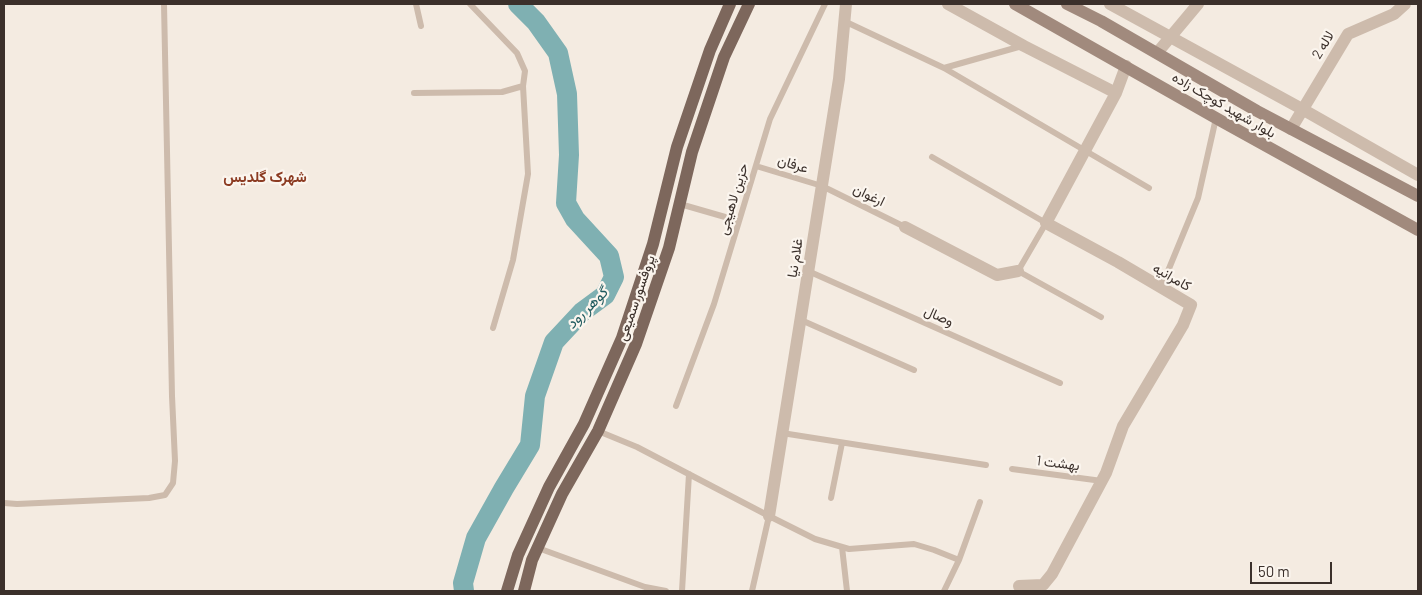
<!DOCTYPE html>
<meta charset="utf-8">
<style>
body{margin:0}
#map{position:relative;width:1422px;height:595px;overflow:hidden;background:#f4ebe1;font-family:Barlow,sans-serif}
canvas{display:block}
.frame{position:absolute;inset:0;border:5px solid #3b302b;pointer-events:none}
.scale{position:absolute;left:1250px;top:562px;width:82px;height:22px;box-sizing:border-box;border:2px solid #3b302b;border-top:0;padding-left:6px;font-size:15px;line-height:18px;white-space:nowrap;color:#3b302b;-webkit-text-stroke:4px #fbf5ee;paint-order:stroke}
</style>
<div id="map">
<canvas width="1422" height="595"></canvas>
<div class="frame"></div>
<div class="scale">50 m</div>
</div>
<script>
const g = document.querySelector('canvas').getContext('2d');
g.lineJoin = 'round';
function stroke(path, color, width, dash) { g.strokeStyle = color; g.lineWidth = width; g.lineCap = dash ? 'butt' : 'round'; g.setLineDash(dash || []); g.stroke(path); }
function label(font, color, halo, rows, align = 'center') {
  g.font = font + ' Barlow,Vazirmatn,sans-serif'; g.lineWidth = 4.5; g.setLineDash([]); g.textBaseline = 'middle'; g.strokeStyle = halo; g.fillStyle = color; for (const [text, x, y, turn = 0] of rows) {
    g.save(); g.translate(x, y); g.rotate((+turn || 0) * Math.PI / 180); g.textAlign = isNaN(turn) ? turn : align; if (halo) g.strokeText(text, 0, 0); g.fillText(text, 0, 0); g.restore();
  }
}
const river = new Path2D(`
 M464 591 463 583 476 538 504 488 530 445 535 396 554 342 582 312 605 295 614 277 609 256 575 219 566 203 569 155 567 94 558 53 536 22 518 4`);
const lane = new Path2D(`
 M416 4 421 26
 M844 21 944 68 1022 46
 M944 68 1149 188
 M414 93 502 92 523 86 525 71 517 53 470 4
 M932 157 1046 223 1018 271 1101 317
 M756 166 822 186 905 227
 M680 204 739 221
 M808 271 1060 383
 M1161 288 1198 198 1216 118
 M801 320 914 370
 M493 328 513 260 528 174 523 86
 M676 406 714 304 770 119 825 4
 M598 431 637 447 769 516 815 539 849 549 914 544 934 550 959 560
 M782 433 986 465
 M1012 469 1102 481
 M831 498 842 443
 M4 503 17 504 149 498 165 495 173 483 175 461 172 396 164 4
 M842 547 847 591
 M538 548 645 587 666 591
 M682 591 689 474
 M752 591 769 516
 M944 591 959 560 980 502`);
const street = new Path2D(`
 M948 4 1024 46 1116 93
 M1110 4 1302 109 1418 175
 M1157 53 1198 4
 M1291 129 1348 34 1394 14 1405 4
 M905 227 997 275 1018 271
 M769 516 839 79 846 4
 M1019 586 1043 585 1052 574 1106 473 1123 426 1183 325 1191 305 1118 262 1046 223 1116 93 1126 66`);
const secondary = new Path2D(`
 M1015 4 1223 122 1418 230
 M1067 4 1101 21 1257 111 1418 196`);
const primary = new Path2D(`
 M507 591 518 555 549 487 584 424 622 338 653 244 677 147 710 50 730 4
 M524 591 532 560 562 494 598 431 636 344 669 248 692 152 724 57 749 4`);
const streetNames = [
 ["لاله 2",1323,45,-59],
 ["بلوار شهید کوچک زاده",1224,105,30],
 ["عرفان",793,164,17],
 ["ارغوان",869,195,26],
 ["حزین لاهیجی",733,199,-73],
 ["غلام نیا",795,258,-81],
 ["کامرانیه",1172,277,30],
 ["پروفسور سمیعی",636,298,-71],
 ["وصال",939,316,24],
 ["بهشت 1",1058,463,7]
];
const neighbourhoodNames = [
 ["شهرک گلدیس",265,177]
];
const waterNames = [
 ["گوهر رود",587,308,-45]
];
stroke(river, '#7fb0b2', 20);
stroke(lane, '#cdbbac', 6);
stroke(street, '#cdbbac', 12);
stroke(secondary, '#a18a7d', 12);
stroke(primary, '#7d675c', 12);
label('14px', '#3b302b', '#fbf5ee', streetNames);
label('bold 15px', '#8c3b22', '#fbf5ee', neighbourhoodNames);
label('italic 15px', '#1f5a5e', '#fbf5ee', waterNames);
</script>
